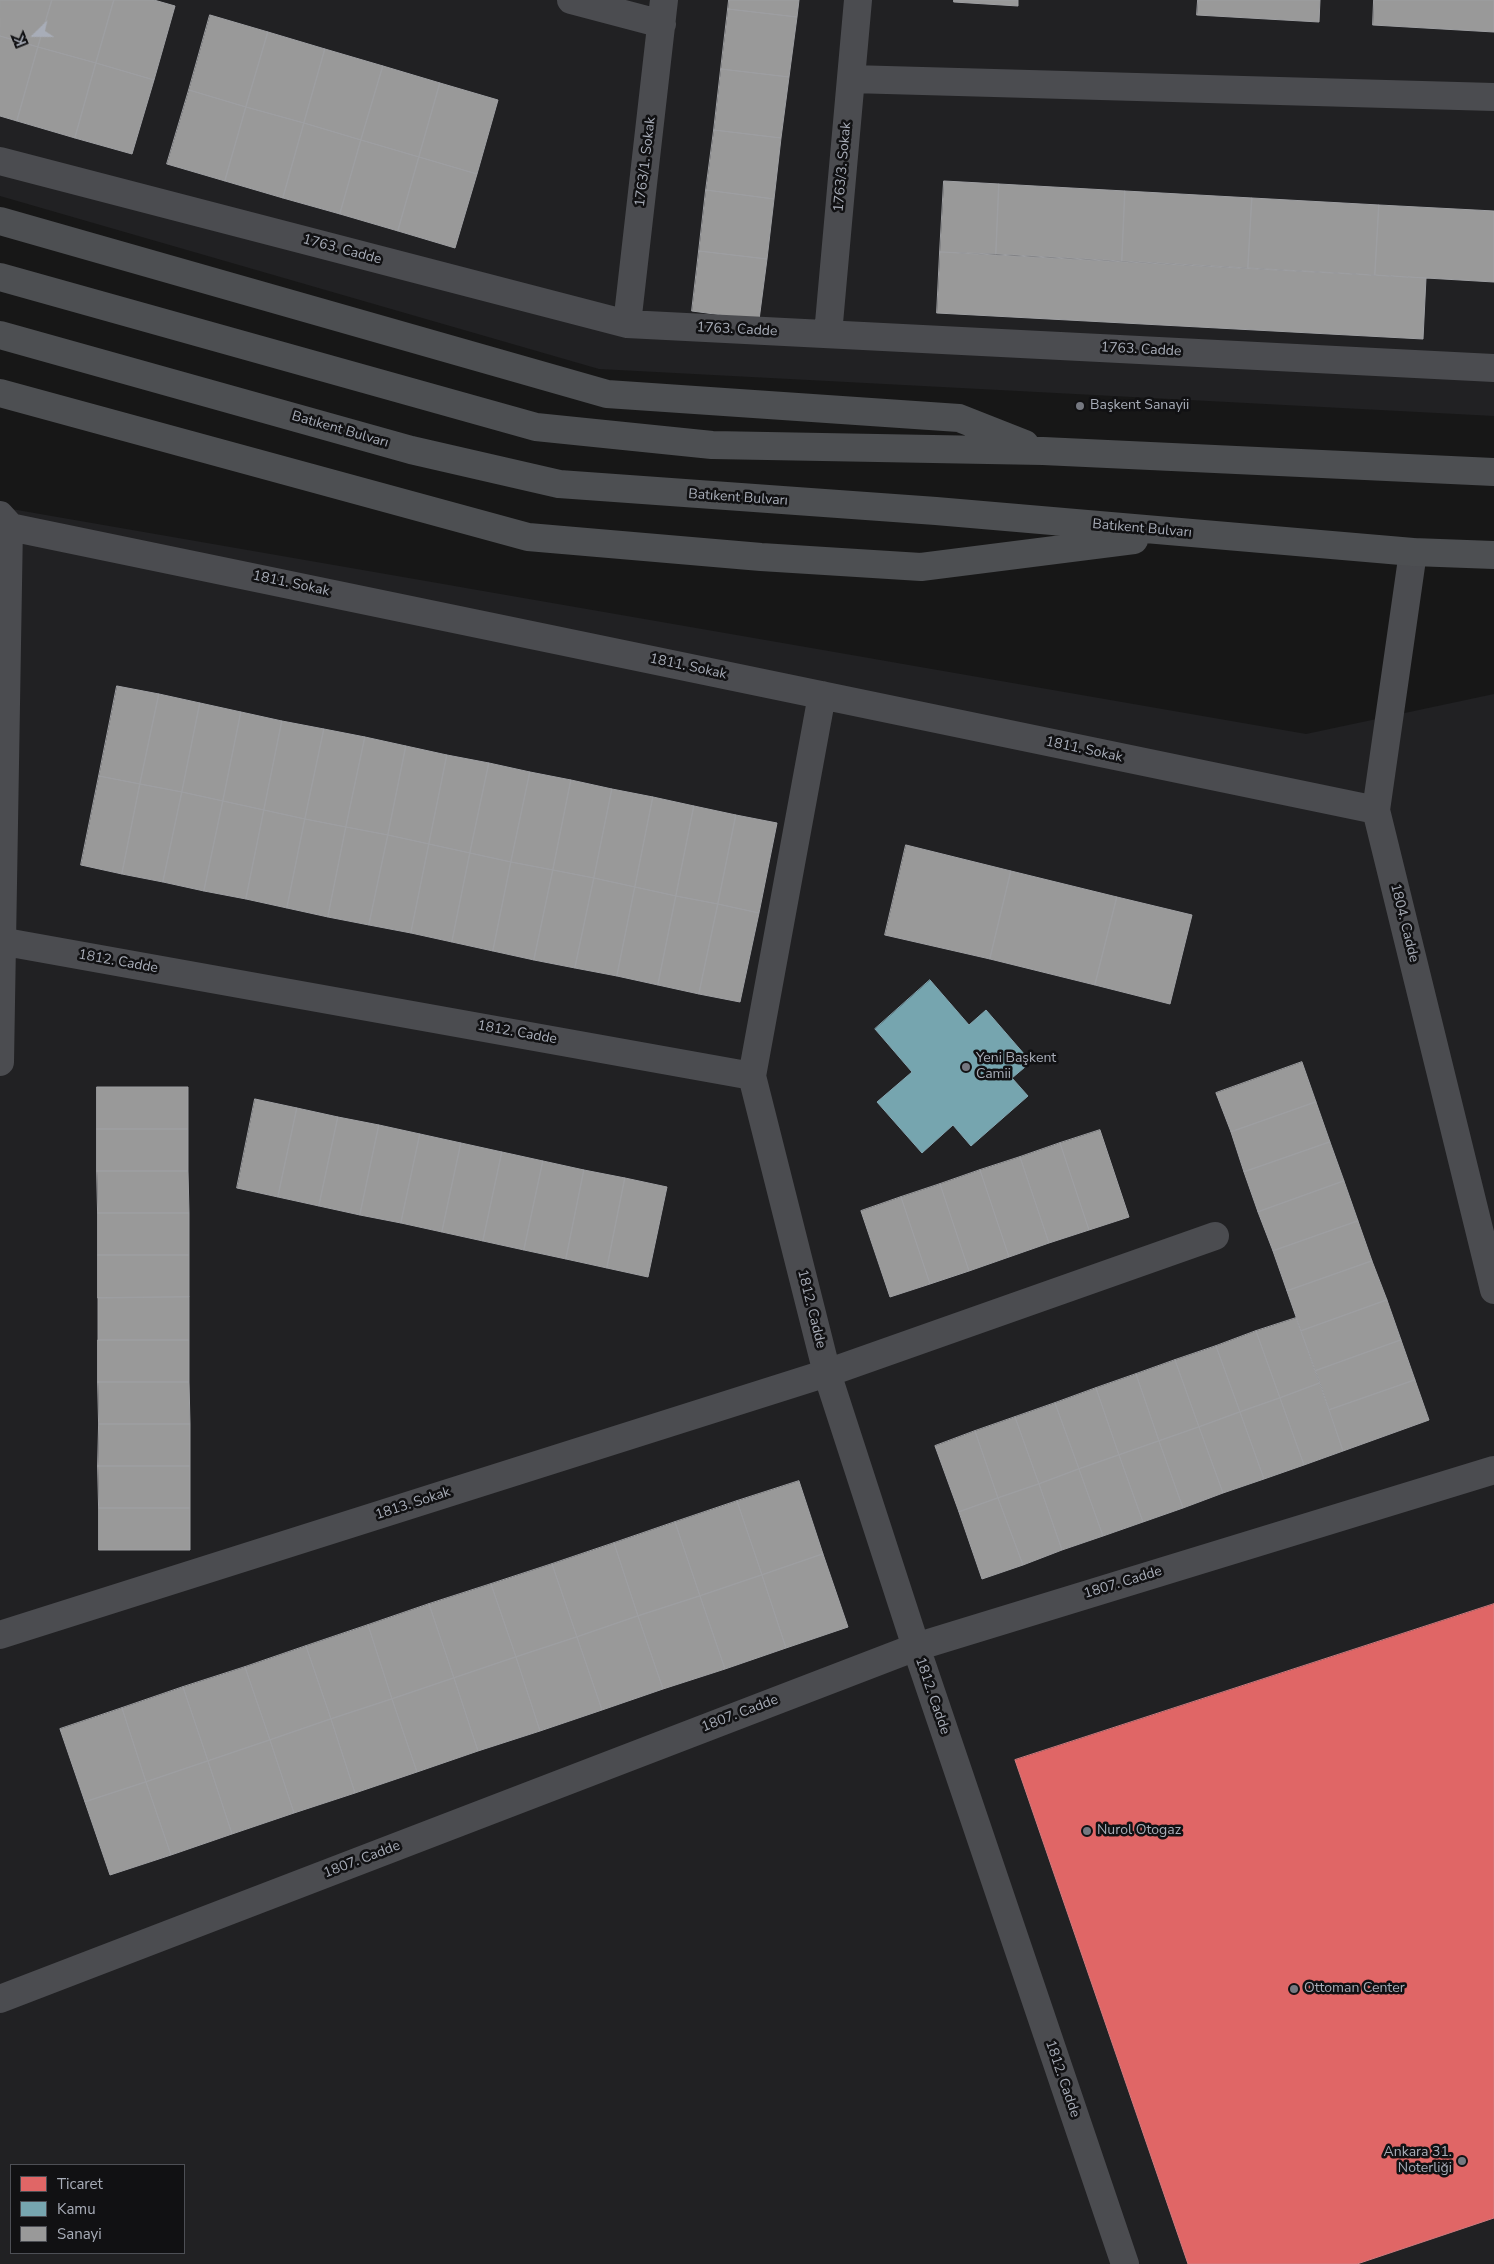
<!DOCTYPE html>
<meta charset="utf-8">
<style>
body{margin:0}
#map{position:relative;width:1494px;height:2264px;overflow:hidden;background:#171717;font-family:"Nunito Sans",sans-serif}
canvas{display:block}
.legend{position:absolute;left:10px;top:2164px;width:175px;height:90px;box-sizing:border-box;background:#111113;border:1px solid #4d4f55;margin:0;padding:6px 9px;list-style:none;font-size:15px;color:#a8adb8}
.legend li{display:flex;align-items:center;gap:10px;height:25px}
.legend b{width:25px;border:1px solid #4d4f55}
.north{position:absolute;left:10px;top:10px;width:50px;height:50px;-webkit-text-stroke:4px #111113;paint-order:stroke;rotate:248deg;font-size:14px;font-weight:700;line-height:20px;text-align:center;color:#a8adb8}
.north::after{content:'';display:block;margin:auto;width:18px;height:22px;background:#a8adb8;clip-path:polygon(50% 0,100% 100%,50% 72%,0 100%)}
</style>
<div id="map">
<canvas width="1494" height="2264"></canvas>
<ul class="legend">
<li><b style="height:14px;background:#e06666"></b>Ticaret</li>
<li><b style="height:14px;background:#76a5af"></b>Kamu</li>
<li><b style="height:14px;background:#999"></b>Sanayi</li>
</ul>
<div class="north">K</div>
</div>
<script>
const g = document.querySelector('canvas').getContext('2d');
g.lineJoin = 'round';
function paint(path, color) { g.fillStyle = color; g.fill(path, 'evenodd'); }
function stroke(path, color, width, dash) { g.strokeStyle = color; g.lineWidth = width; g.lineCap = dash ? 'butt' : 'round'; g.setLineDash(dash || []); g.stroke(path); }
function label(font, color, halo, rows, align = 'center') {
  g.font = font + ' "Nunito Sans",sans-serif'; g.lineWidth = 5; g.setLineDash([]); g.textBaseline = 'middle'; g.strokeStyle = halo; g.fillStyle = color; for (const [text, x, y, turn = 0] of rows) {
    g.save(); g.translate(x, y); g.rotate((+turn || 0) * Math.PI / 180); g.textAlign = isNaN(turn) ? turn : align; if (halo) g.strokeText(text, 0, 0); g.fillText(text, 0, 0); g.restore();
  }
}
const built = new Path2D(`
 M0 0H1494V416L599 369 0 196Z
 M0 507 1306 734 1494 694V2264H0ZM11 2165H184V2253H11Z`);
const shops = new Path2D(`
 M1494 1604V2218L1357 2264H1188L1015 1760Z`);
const public = new Path2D(`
 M930 980 969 1025 986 1010 1031 1062 1012 1078 1028 1096 971 1146 953 1125 922 1153 877 1102 912 1072 875 1029Z`);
const industry = new Path2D(`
 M0 0H52L38 47 0 36Z
 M52 0H114L96 63 38 47Z
 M114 0H154L175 6 154 80 96 63Z
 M729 0H799L797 17 728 9Z
 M954 0H1018V6L954 2Z
 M1198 0H1320L1319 22 1197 15Z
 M1374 0H1494V32L1373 25Z
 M728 9 797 17 789 77 721 69Z
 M210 15 268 32 246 107 189 90Z
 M268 32 325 49 304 123 246 107Z
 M0 36 38 47 17 121 0 116Z
 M38 47 96 63 75 138 17 121Z
 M325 49 383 66 361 140 304 123Z
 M96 63 154 80 132 154 75 138Z
 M383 66 440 83 419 157 361 140Z
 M721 69 789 77 781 138 714 130Z
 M440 83 498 100 477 174 419 157Z
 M189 90 246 107 225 181 167 164Z
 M246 107 304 123 283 198 225 181Z
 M304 123 361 140 340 214 283 198Z
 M714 130 781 138 774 199 706 190Z
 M361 140 419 157 398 231 340 214Z
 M419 157 477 174 455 248 398 231Z
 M944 181 999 184 996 254 940 252Z
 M999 184 1125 191 1122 261 996 254Z
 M706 190 774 199 767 259 699 251Z
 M1125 191 1252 198 1248 268 1122 261Z
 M1252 198 1379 205 1375 275 1248 268Z
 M1379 205 1494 211V282L1375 275Z
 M699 251 767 259 759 320 692 311Z
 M940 252 1426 278 1423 339 937 313Z
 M117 686 159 694 140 784 99 776Z
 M159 694 200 703 182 792 140 784Z
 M200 703 241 712 223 801 182 792Z
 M241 712 282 721 264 810 223 801Z
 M282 721 324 729 305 819 264 810Z
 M324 729 365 737 346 827 305 819Z
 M365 737 406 746 388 835 346 827Z
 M406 746 447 755 429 844 388 835Z
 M447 755 489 763 470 853 429 844Z
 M489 763 530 772 511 862 470 853Z
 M530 772 571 780 553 870 511 862Z
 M99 776 140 784 122 874 81 865Z
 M571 780 612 789 594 878 553 870Z
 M140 784 182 792 163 882 122 874Z
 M612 789 653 797 635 887 594 878Z
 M182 792 223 801 204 891 163 882Z
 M653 797 694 806 676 896 635 887Z
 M223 801 264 810 246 899 204 891Z
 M694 806 736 815 718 904 676 896Z
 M264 810 305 819 287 908 246 899Z
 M736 815 777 823 759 913 718 904Z
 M305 819 346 827 328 917 287 908Z
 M346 827 388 835 369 925 328 917Z
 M388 835 429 844 411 933 369 925Z
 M429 844 470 853 452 942 411 933Z
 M906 845 1011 871 990 959 885 935Z
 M470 853 511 862 493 951 452 942Z
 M511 862 553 870 534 960 493 951Z
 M553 870 594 878 575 968 534 960Z
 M1011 871 1117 897 1095 985 990 959Z
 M594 878 635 887 617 976 575 968Z
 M635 887 676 896 658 985 617 976Z
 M676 896 718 904 699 994 658 985Z
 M1117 897 1192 915 1170 1004 1095 985Z
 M718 904 759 913 740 1002 699 994Z
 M1302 1062 1316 1102 1231 1132 1216 1093Z
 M97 1087H188V1129H97Z
 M255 1099 297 1108 278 1197 237 1188Z
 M1316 1102 1330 1142 1244 1172 1231 1132Z
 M297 1108 338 1117 319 1206 278 1197Z
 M338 1117 379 1125 360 1215 319 1206Z
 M379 1125 420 1134 401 1223 360 1215Z
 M97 1129H188V1171H97Z
 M1100 1130 1129 1217 1089 1230 1060 1143Z
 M420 1134 461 1143 442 1232 401 1223Z
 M1330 1142 1344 1181 1258 1212 1244 1172Z
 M461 1143 502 1152 483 1241 442 1232Z
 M1060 1143 1089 1230 1049 1243 1020 1157Z
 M502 1152 543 1161 524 1250 483 1241Z
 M1020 1157 1049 1243 1009 1257 980 1170Z
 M543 1161 584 1170 566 1259 524 1250Z
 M584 1170 625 1178 607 1268 566 1259Z
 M980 1170 1009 1257 969 1271 940 1184Z
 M97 1171H188L189 1213H98Z
 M625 1178 667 1187 648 1277 607 1268Z
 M1344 1181 1358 1221 1273 1251 1258 1212Z
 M940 1184 969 1271 930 1284 901 1197Z
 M901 1197 930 1284 890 1297 861 1211Z
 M98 1213H189V1255H98Z
 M1358 1221 1372 1261 1287 1291 1273 1251Z
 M98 1255H189V1297L98 1298Z
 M1372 1261 1387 1300 1301 1331 1287 1291Z
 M189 1297V1340H98V1298Z
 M1387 1300 1401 1340 1315 1371 1301 1331Z
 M1296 1318 1320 1383 1280 1398 1256 1331Z
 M1256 1331 1280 1398 1240 1412 1216 1346Z
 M98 1340H189V1382H98Z
 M1401 1340 1415 1380 1329 1410 1315 1371Z
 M1216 1346 1240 1412 1199 1427 1175 1360Z
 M1175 1360 1199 1427 1159 1441 1136 1374Z
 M1136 1374 1159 1441 1119 1455 1096 1388Z
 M1415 1380 1429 1420 1343 1451 1329 1410Z
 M98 1382H189L190 1424H99Z
 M1320 1383 1343 1451 1304 1465 1280 1398Z
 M1096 1388 1119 1455 1079 1469 1055 1403Z
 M1280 1398 1304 1465 1264 1479 1240 1412Z
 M1055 1403 1079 1469 1039 1484 1015 1417Z
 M1240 1412 1264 1479 1223 1493 1199 1427Z
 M1015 1417 1039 1484 998 1498 975 1431Z
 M99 1424H190V1466H98Z
 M1199 1427 1223 1493 1183 1508 1159 1441Z
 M975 1431 998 1498 959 1512 935 1446Z
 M1159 1441 1183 1508 1143 1522 1119 1455Z
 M1119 1455 1143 1522 1103 1536 1079 1469Z
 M98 1466H190V1508H99Z
 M1079 1469 1103 1536 1062 1550 1039 1484Z
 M799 1481 823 1554 762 1575 737 1501Z
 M1039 1484 1062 1550 1023 1565 998 1498Z
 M998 1498 1023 1565 982 1579 959 1512Z
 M737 1501 762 1575 700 1596 675 1522Z
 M99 1508H190V1550H99Z
 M675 1522 700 1596 638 1616 614 1543Z
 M614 1543 638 1616 577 1637 552 1564Z
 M823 1554 848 1627 786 1648 762 1575Z
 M552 1564 577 1637 516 1657 491 1584Z
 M762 1575 786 1648 725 1669 700 1596Z
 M491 1584 516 1657 454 1678 429 1604Z
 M700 1596 725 1669 663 1689 638 1616Z
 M429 1604 454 1678 392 1699 368 1625Z
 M638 1616 663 1689 602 1710 577 1637Z
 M368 1625 392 1699 331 1719 306 1646Z
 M577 1637 602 1710 540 1731 516 1657Z
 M306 1646 331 1719 270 1740 245 1667Z
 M516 1657 540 1731 478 1751 454 1678Z
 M245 1667 270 1740 208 1761 183 1687Z
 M454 1678 478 1751 417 1772 392 1699Z
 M183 1687 208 1761 146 1782 122 1708Z
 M392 1699 417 1772 355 1793 331 1719Z
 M122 1708 146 1782 85 1802 60 1729Z
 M331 1719 355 1793 294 1813 270 1740Z
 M270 1740 294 1813 232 1834 208 1761Z
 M208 1761 232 1834 171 1855 146 1782Z
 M146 1782 171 1855 110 1875 85 1802Z`);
const street = new Path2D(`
 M571 0 662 24
 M851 79 1494 97
 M0 161 627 324 1494 368
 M627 324 664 0
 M828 334 858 0
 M0 515 9 525 0 1062
 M0 525 1376 810
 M1413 552 1376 810 1494 1290
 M0 941 752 1076 827 1373 916 1647 1125 2264
 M752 1076 822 695
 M0 1635 827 1373 1215 1236
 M0 1999 916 1647 1494 1470`);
const primary = new Path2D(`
 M0 221 607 394 959 418 1025 444
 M0 277 536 427 712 445 1043 451 1494 472
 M0 335 411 450 559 484 936 511 1413 552 1494 555
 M0 393 528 537 761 557 921 567 1134 540`);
const markers = [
 [1080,406,5,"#757880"],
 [966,1067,5,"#757880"],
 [1087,1831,5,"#757880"],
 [1294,1989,5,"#757880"],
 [1462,2161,5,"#757880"]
];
const streetNames = [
 ["1763/1. Sokak",646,162,-83],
 ["1763/3. Sokak",843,167,-85],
 ["1763. Cadde",342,250,15],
 ["1763. Cadde",737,330,3],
 ["1763. Cadde",1141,350,3],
 ["Batıkent Bulvarı",340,430,16],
 ["Batıkent Bulvarı",738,498,4],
 ["Batıkent Bulvarı",1142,529,5],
 ["1811. Sokak",291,584,12],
 ["1811. Sokak",688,667,12],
 ["1811. Sokak",1084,750,12],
 ["1804. Cadde",1404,923,76],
 ["1812. Cadde",118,962,10],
 ["1812. Cadde",517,1033,10],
 ["1812. Cadde",811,1309,76],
 ["1813. Sokak",413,1504,-18],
 ["1807. Cadde",1123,1583,-17],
 ["1812. Cadde",932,1696,71],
 ["1807. Cadde",740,1714,-21],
 ["1807. Cadde",362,1860,-21],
 ["1812. Cadde",1062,2079,71]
];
const poiNames = [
 ["Başkent Sanayii",1090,406],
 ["Yeni Başkent",976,1059],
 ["Camii",976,1075],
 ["Nurol Otogaz",1097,1831],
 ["Ottoman Center",1304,1989],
 ["Ankara 31.",1452,2153,"right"],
 ["Noterliği",1452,2169,"right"]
];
paint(built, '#212123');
paint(shops, '#e06666');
stroke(shops, '#cf7b7f', 1);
paint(public, '#76a5af');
stroke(public, '#85a7b2', 1);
paint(industry, '#999');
stroke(industry, '#9e9fa2', 1);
stroke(street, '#4b4c50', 28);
stroke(primary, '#4d4f52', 28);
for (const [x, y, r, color] of markers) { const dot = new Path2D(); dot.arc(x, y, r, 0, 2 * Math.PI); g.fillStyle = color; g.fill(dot); stroke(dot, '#111113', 2); }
label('14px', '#a8adb8', '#111113', streetNames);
label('14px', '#a8adb8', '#111113', poiNames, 'left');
</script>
